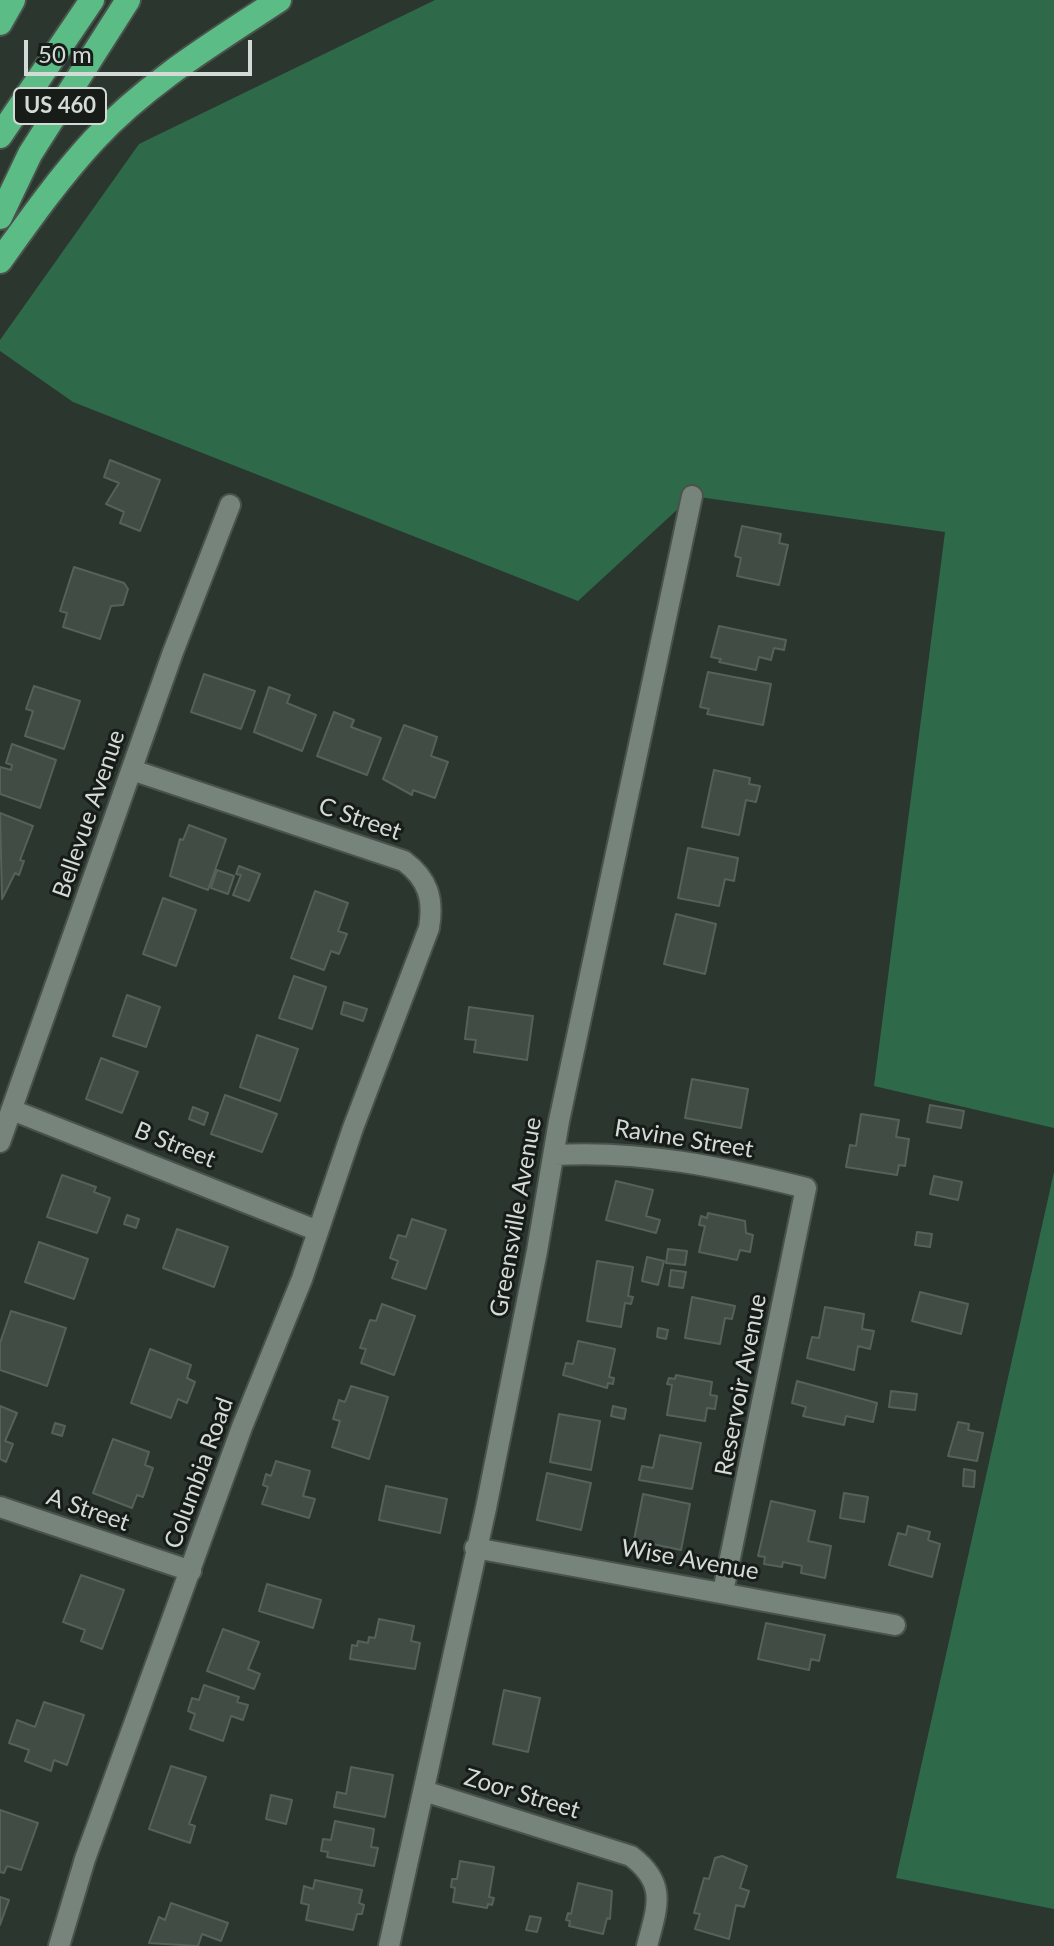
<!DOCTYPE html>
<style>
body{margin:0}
#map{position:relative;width:1054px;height:1946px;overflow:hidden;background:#2b362f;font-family:Lato,sans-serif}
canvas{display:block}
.scale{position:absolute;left:24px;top:40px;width:228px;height:36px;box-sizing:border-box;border:4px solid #d4dbd6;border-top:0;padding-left:10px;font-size:24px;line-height:28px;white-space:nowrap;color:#d4dbd6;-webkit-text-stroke:6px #171c19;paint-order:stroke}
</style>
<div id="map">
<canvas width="1054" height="1946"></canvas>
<div class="scale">50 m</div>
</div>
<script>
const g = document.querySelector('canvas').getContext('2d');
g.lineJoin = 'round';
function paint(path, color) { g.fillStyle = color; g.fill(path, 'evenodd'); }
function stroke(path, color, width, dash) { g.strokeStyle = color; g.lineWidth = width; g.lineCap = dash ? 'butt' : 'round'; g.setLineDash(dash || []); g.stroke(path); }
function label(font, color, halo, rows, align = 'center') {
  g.font = font + ' Lato,sans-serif'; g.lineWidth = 6; g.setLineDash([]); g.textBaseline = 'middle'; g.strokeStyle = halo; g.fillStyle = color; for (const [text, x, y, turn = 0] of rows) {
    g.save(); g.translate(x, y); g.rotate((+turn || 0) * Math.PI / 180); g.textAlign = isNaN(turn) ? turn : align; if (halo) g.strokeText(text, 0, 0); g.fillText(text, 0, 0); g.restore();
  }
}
const green = new Path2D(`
 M435 0H1054V1128L874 1086 945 532 692 496 578 601 73 402 0 351V340L139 144Z
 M1054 1172V1909L896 1878Z`);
const building = new Path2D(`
 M110 460 160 480 140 531 120 523 124 512 106 504 119 483 104 477Z
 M742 526 781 534 779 543 788 545 779 585 737 576 741 558 735 556Z
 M74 567 124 583 128 589 123 605 111 606 100 639 63 627 67 613 60 611Z
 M719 626 786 640 784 650 774 648 771 660 759 657 756 670 719 662 721 659 711 657Z
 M708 672 771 684 763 725 707 714 709 709 700 707Z
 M204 674 255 691 241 729 191 712Z
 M34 686 80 701 64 749 25 736 33 711 26 709Z
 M269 687 290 695 287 703 316 715 302 751 254 732Z
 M334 712 354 720 351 727 381 738 367 775 317 756Z
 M404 725 437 737 431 756 448 762 435 798 413 790 412 795 383 779Z
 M12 744 56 760 40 808 0 794V767L11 770 12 765 6 763Z
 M714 770 750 778 749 784 760 786 756 802 746 800 739 835 702 827Z
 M0 813 33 826 20 860 24 861 19 875 15 873 2 899Z
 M189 825 226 839 208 890 170 876 180 839 183 840Z
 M688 848 738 858 734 881 725 879 719 906 678 898Z
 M239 866 260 874 249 901 233 895 241 875 236 874Z
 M217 870 234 876 228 894 211 888Z
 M315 891 348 903 338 931 347 934 339 954 331 951 324 970 291 958Z
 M163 898 196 910 176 966 143 954Z
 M676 914 716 924 705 974 664 964Z
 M294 976 326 987 312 1029 279 1018Z
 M127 995 160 1007 146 1047 113 1036Z
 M344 1002 367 1009 363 1021 341 1014Z
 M469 1007 533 1016 527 1060 474 1052 476 1040 465 1039Z
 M257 1035 298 1049 280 1101 240 1087Z
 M101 1058 138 1072 122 1113 86 1099Z
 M692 1079 748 1089 741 1128 685 1118Z
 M225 1095 277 1114 262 1152 211 1134Z
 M930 1105 964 1111 961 1128 927 1122Z
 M193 1107 208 1113 204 1125 189 1119Z
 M861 1114 899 1120 896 1137 909 1139 905 1166 899 1165 897 1175 846 1167 850 1145 856 1146Z
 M62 1175 96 1187 94 1192 110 1198 97 1233 47 1217Z
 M934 1176 962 1182 958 1200 930 1194Z
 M616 1181 653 1190 646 1216 660 1220 656 1233 606 1220Z
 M708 1213 745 1221 746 1233 753 1235 750 1252 740 1250 737 1260 699 1252 705 1226 699 1225 701 1216 707 1218Z
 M127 1215 139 1219 136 1228 124 1224Z
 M412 1219 446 1230 426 1289 392 1278 398 1261 390 1258 398 1235 406 1237Z
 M177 1229 228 1247 214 1287 163 1268Z
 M917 1232 932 1234 930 1247 915 1245Z
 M39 1242 88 1259 74 1299 25 1282Z
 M668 1249 687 1251 685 1265 666 1263Z
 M647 1257 664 1261 658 1285 642 1281Z
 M597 1261 633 1267 628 1296 633 1297 631 1304 625 1303 621 1327 587 1321Z
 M671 1270 686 1272 683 1288 669 1286Z
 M920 1292 968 1304 961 1334 912 1321Z
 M692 1297 735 1306 732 1319 725 1318 720 1344 685 1338Z
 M382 1304 415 1316 394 1375 361 1363 366 1349 360 1348 370 1320 376 1321Z
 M825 1307 864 1314 862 1329 874 1331 870 1349 858 1346 854 1370 807 1358 812 1337 819 1338Z
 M11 1311 66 1328 47 1386 0 1370V1343Z
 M658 1328 668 1330 666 1339 657 1337Z
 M578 1341 615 1349 609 1377 614 1378 613 1384 608 1383 607 1388 563 1375 566 1363 573 1364Z
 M150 1349 191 1365 187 1378 195 1382 187 1403 178 1399 171 1418 131 1403Z
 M676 1375 712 1382 710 1395 717 1396 715 1409 707 1408 705 1421 667 1415 672 1385 667 1384 669 1378 675 1379Z
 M797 1381 877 1403 873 1422 846 1416 844 1425 803 1416 806 1407 792 1403Z
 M351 1386 388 1397 369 1459 332 1447 340 1421 333 1419 339 1400 345 1402Z
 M891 1391 917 1394 915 1410 889 1407Z
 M0 1406 17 1413 5 1441 13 1444 6 1462 0 1459Z
 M613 1406 626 1409 624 1419 611 1416Z
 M559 1414 600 1421 591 1470 550 1462Z
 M958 1422 969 1424 968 1430 983 1433 977 1461 948 1456Z
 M55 1423 65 1426 62 1436 52 1433Z
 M660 1435 701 1443 692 1489 639 1480 642 1466 653 1468Z
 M113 1439 149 1452 145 1465 153 1468 143 1497 137 1495 132 1508 93 1493Z
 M276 1461 310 1471 303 1496 315 1499 309 1518 262 1504 268 1487 263 1485 266 1474 271 1476Z
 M964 1469 975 1471 974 1487 963 1486Z
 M547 1473 591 1483 581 1530 537 1520Z
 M386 1486 447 1499 440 1533 379 1520Z
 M844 1493 868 1497 864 1522 840 1518Z
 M643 1494 690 1504 681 1550 634 1540Z
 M771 1501 815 1511 808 1541 831 1546 825 1578 801 1573 802 1566 783 1562 782 1567 764 1564 765 1557 758 1556Z
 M908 1526 930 1532 928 1540 940 1544 932 1577 889 1565 898 1533 906 1535Z
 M81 1575 124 1590 102 1649 81 1641 85 1630 63 1622Z
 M267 1584 321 1600 313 1628 259 1611Z
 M379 1619 414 1626 411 1641 420 1643 415 1669 350 1659 352 1645 357 1646 358 1641 368 1643 369 1637 375 1638Z
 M766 1623 825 1635 819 1661 811 1659 809 1670 758 1659Z
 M223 1629 259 1642 248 1669 260 1674 254 1689 207 1671Z
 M204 1685 239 1697 237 1702 248 1705 243 1720 231 1716 223 1741 190 1729 195 1714 188 1711 192 1698 199 1700Z
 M504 1690 540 1698 528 1752 493 1744Z
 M44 1702 84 1715 67 1765 54 1760 51 1771 25 1761 29 1750 9 1743 17 1720 35 1727Z
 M171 1766 206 1777 189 1824 195 1826 190 1843 149 1829Z
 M351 1767 393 1775 385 1817 334 1807 337 1792 346 1794Z
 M271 1795 292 1800 286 1824 266 1819Z
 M0 1810 38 1823 21 1870 7 1866 4 1873 0 1872Z
 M335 1821 374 1829 371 1847 378 1848 374 1866 327 1857 328 1852 321 1851 323 1839 331 1840Z
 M722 1856 747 1866 740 1888 749 1891 744 1907 736 1905 729 1939 695 1929 700 1914 694 1913 704 1878 709 1879 715 1858Z
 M460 1861 494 1867 489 1897 494 1898 492 1905 488 1904 487 1908 453 1902 455 1888 451 1887 452 1879H457Z
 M315 1880 362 1890 359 1903 364 1905 362 1914H357L353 1930 306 1920 309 1905 301 1903 304 1886 313 1889Z
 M578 1883 612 1891 610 1919 607 1918 603 1934 569 1926 570 1921 566 1920 568 1913 571 1914Z
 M0 1897 9 1900 0 1925Z
 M171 1903 228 1923 221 1941 202 1934 198 1946 149 1943 159 1917 165 1920Z
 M530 1916 541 1918 537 1932 526 1930Z`);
const minor = new Path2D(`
 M12 1110 318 1231
 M0 1142 173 652 230 505
 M554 1155C641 1150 722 1167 806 1188L723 1592
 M0 1507 191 1571
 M475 1548 895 1625
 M424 1791 631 1856C668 1884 657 1907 647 1946
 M59 1946 85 1859 242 1427 302 1279 353 1128 429 928C434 899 428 879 404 861L132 770
 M389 1946 486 1508 537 1251 559 1121 692 496`);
const highway = new Path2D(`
 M0 23 13 0
 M0 136 92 0
 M0 217 30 154 128 0
 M0 261C30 219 59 178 94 140 147 83 215 42 279 0`);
const shields = [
 [60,106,92]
];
const shieldNames = [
 ["US 460",60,106]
];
const streetNames = [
 ["Bellevue Avenue",89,814,-71],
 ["C Street",360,819,19],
 ["Ravine Street",684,1139,9],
 ["B Street",175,1145,22],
 ["Greensville Avenue",516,1217,-80],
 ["Reservoir Avenue",741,1385,-79],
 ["Columbia Road",199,1473,-70],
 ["A Street",88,1510,19],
 ["Wise Avenue",690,1560,10],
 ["Zoor Street",522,1794,17]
];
paint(green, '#2e6a49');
paint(building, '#404c44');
stroke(building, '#556259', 2);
stroke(minor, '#49534c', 24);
stroke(highway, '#49534c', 28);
stroke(minor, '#77847b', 20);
stroke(highway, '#5cbc86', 24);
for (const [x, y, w] of shields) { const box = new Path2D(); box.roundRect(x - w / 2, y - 18, w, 36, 6); g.fillStyle = '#171c19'; g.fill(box); stroke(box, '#d4dbd6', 2); }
label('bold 22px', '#d4dbd6', null, shieldNames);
label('24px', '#d4dbd6', '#171c19', streetNames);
</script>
